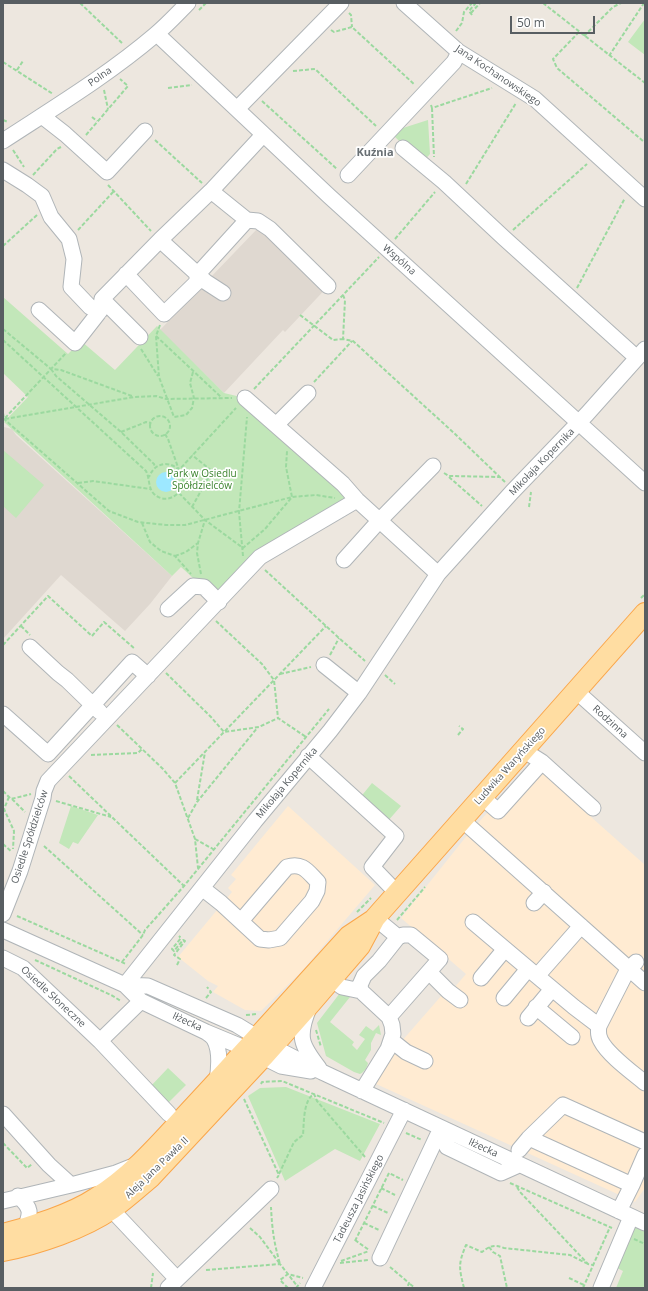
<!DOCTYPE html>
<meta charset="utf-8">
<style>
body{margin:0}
#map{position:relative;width:648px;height:1291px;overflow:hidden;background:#ede7df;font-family:"Open Sans",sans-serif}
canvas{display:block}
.frame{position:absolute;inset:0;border:4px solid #585e62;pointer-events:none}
.scale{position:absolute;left:510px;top:16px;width:85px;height:18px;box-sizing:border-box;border:2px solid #585e62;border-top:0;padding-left:5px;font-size:12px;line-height:14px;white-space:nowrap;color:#585e62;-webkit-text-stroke:3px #fff;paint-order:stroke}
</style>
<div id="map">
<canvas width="648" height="1291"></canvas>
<div class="frame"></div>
<div class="scale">50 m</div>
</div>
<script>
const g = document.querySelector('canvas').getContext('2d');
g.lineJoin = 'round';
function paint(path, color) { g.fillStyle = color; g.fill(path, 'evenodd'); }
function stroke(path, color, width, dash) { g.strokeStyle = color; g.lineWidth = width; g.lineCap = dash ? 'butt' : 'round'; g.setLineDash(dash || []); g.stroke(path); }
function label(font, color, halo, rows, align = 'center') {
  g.font = font + ' "Open Sans",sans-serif'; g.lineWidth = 3.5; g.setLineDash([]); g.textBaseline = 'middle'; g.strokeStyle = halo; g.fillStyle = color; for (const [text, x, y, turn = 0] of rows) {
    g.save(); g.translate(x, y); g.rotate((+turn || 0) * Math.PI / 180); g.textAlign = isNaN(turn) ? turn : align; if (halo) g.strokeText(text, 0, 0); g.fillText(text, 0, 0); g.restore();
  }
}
const commercial = new Path2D(`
 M536 759 594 812 590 816 645 865V1188L635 1202 374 1083 394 1050 442 995 454 988 466 974 401 918 469 833Z
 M288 806 375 885 301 972 261 1011 245 1010 213 992 218 986 208 981 178 957 232 892 228 888 236 879 231 875Z`);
const education = new Path2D(`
 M258 228 333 281 285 332 283 330 224 393 160 330Z
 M4 427 12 429 16 435 172 576 150 604 125 631 61 575 3 639Z`);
const green = new Path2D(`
 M645 19V55L628 42Z
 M428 120 430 154 422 163 394 136 403 128Z
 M3 297 68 354 81 341 115 370 157 326 224 393 245 398 357 500 260 557 219 602 181 567 172 576 4 422 28 397 3 373Z
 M3 450 44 485 16 518 3 506Z
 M372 783 401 806 387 822 359 799Z
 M71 806 98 815 78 844 73 842 69 849 59 843Z
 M340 993 349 996 350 997 330 1022 354 1042 352 1045 357 1050 365 1039 359 1035 366 1026 373 1031 379 1025 381 1035 376 1033 371 1043V1050L365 1060 368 1063C367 1068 364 1072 360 1074L354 1072 326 1056 317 1023Z
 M168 1068 186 1085 167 1104 150 1087Z
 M286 1087 380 1124 360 1161 335 1149 285 1181 248 1096 260 1088Z
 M631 1217 645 1223V1288H616L623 1271 613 1266Z`);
const water = new Path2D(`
 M156 482a10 10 0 1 1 20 0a10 10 0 1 1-20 0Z`);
const path = new Path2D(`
 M80 3 123 44
 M543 3 645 83
 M199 10 206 3
 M349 13 351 15 352 27
 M471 13 480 3
 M472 15 469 11 475 4 474 3
 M331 30 334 32 352 27 415 85
 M456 31 462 23 464 12 472 3
 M579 32 553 59 557 68 643 141 645 139
 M584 36 613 7 621 3
 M609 56 644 3
 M3 62 53 94
 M17 70 23 61
 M293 71 315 69 376 126
 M168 88 192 85
 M104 90 108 109
 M262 101 337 169
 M431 105 432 108 492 88
 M432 108 434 157
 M92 117 97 121
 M3 120 8 122
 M86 135 128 86 120 79
 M155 140 202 183
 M13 150 24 167
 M33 175 57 149 61 147
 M466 184 516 103
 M108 185 151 231
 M78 230 114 191
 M513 230 587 164
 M395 239 435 192
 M3 246 37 215
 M577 288 625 198
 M343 295 345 300 343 339 353 341 454 433 505 482
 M300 315 333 340 343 339
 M160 325 156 336 159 377 174 417 186 415 192 408 194 398 190 383 193 372
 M3 329 51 369 61 370 132 396
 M156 336 221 397
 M3 340 146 471C150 479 148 488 154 494 170 509 193 485 179 470 175 466 170 464 165 464 156 465 152 470 149 477
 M141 349 158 376
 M51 369 56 376 121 432 154 464 155 468
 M314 382 352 341
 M254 389 379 257
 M3 413 4 419
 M150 426a10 10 0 1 1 20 0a10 10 0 1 1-20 0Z
 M5 418 66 353
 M3 419H4L109 511 138 522 166 525H185L292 497 316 495 335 498
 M5 419 134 397 156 396 166 399 232 398
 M121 432 146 422 151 423
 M165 434 168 439 179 470 236 408
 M444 473 449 476 499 477
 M449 477 482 506
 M78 483 93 481 150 489
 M179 493 205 520 243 548 265 529 292 497 286 467 287 451
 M192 507 212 471 192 455
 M529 507 531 492
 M142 523 150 542 161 551 175 556 191 574
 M175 556 186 552 198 543
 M243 556 239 512 247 417
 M265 570 339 638 365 661
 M201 574 197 553 198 543 205 520
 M641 598 645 594
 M216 621 262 664 274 680 278 718 306 737
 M21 626 30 635
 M3 645 48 596 92 636 104 622 135 649
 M330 655 339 638
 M166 673 211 717 224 732 259 727 278 718
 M280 674 311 667
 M385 675 395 684
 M117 725 163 769 175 783 195 839 198 868
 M458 735 463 729 459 726
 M91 755 138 753 142 749
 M69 776 184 886
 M175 783 326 626
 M3 791 11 799 31 794
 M9 797 4 809 14 831 13 849
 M12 799 25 812
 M197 800 205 752
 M56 801 111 817
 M188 818 197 802 258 727
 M195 839 213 849
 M3 844 12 852
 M44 846 143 935
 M357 912 371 898
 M17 916 126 964
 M397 920 425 887
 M35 960 111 995 121 1001
 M122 962 143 935 145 930 184 886 329 709
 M177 965 180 959 174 955 185 941 183 940 174 951 172 949 181 938 179 936
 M206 998 211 992 207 987
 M246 1015 257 1014
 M316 1030 321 1047
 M261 1084 262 1082 282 1081 384 1123
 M244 1099 279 1175 277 1178
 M406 1133 422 1140
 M3 1143 27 1168 32 1164
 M279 1174 294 1142 303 1135C304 1124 303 1100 314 1094L317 1101 365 1157
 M510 1183 612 1228
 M517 1187 520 1192 588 1264 593 1265
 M381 1188 395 1195
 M373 1206 388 1213
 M364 1223 379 1230
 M250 1228 260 1237 280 1264C274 1243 272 1229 271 1207
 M634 1239 645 1244
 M355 1240 369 1250
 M355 1241 389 1173 403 1180
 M489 1247 493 1252 500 1256 507 1288
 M341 1261 369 1251
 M340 1263 368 1260
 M390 1267 409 1283 407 1288
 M206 1270 280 1264 298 1287
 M569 1278 584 1285
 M410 1284 415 1288
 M151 1288 153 1273
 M288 1288 280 1280 288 1274 303 1278
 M296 1288 300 1283
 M464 1288C459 1268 458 1264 466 1245L482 1252C490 1246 494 1244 504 1248L570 1255 588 1264
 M583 1288 610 1227`);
const minor = new Path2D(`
 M404 3 459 52 535 99 645 199
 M157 34 329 196 645 483
 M237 109 341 3
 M42 116 65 134 107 172 145 131
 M3 141C55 107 108 75 155 35 167 25 177 14 188 3
 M403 148 444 182 504 238 637 358
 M3 170 27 185 42 196 51 217 69 239 74 259 71 287 90 307 100 311
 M348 175 454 62 459 52
 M211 191 247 220 258 221 270 229 328 286
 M160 240 206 282 223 293
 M126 274 164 314 197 282V275L247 220
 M102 299 140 337
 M39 310 75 343 100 311 102 299 160 240 211 191 263 135
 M245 398 343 484 357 500 438 574
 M276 425 308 393
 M344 560 379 521 433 466
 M168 609 193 586 204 587 219 602
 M30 647 58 673 67 680 100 712
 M324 665 359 693
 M576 691 645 753
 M3 714 48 754 132 662 148 676
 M523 750 542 762 593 808
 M308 756 396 836 372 867 397 893
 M482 797 498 811 542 762
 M462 820 645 983
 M202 888 221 903 260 939 269 940 280 938 312 901 317 891 318 882C308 872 303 862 287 867L241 921
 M534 903 544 892
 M3 914 20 871 43 798 44 791 48 781 260 557 357 500
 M375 918 398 937 403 935H411L440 959 389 1017
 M473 922 537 976
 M581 926 537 976 574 1007 599 1026 627 971 636 962
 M3 930 125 985 148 986 237 1025 273 1047 322 1072 645 1223
 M3 958 23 968 100 1041 169 1114
 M429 972 448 991 460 1000
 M481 978 505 949
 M331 979 342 987 361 991 389 1017 392 1025 393 1034 388 1049 362 1091
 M125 985 255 821 330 731 359 693 438 574 512 492 587 414 645 349
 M125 985 141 1001 206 1032 247 1049 281 1066 311 1071
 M361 991 360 985 364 976 379 961 398 937
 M504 998 528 969
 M536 1007 572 1037
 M309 1008C297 1037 301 1045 319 1068
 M528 1018 552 989
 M599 1026C598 1031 598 1036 601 1041 608 1055 633 1073 645 1083
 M206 1032C209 1034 212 1036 214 1039 221 1051 219 1068 217 1081
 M391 1040 406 1052 425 1061
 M100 1041 141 1001
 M3 1114 49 1165 71 1185
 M444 1129 447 1147 501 1173 519 1165
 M519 1150 529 1138
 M632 1185 529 1138 563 1105 645 1142
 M18 1196C32 1208 31 1213 25 1228
 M3 1201 71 1185 116 1173 131 1167
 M111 1209 177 1279
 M619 1211 632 1185 645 1155
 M380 1258 441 1128
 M168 1288 271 1189
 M313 1288 404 1110
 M601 1288 631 1217`);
const major = new Path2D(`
 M3 1234C31 1227 72 1214 96 1198 135 1174 164 1138 195 1105 247 1049 298 992 349 936L373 920
 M3 1251C38 1244 83 1229 112 1209 126 1199 138 1188 151 1177L263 1057 311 1003 360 946 375 918 645 613`);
const streetNames = [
 ["Jana Kochanowskiego",498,76,34],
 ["Polna",100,77,-35],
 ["Wspólna",399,260,41],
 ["Mikołaja Kopernika",542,462,-46],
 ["Rodzinna",610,722,42],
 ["Ludwika Waryńskiego",510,766,-48],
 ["Mikołaja Kopernika",287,783,-50],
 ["Osiedle Spółdzielców",30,837,-72],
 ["Osiedle Słoneczne",53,997,43],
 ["Iłżecka",187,1022,25],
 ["Iłżecka",483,1148,25],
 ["Aleja Jana Pawła II",157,1168,-44],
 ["Tadeusza Jasińskiego",359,1199,-63]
];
const parkNames = [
 ["Park w Osiedlu",202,474],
 ["Spółdzielców",202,486]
];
const neighbourhoodNames = [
 ["Kuźnia",375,153]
];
paint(commercial, '#ffebd2');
paint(education, '#dfd8d0');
paint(green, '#c2e7b9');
paint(water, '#9de8ff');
stroke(minor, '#b0b5b8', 17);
stroke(major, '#faa64a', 22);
stroke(path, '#9bd99f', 2, [4, 2]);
stroke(minor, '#fff', 15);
stroke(major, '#ffdda2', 20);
label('10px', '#585e62', '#fff', streetNames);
label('10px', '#3b832e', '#fff', parkNames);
label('bold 11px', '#697074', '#fff', neighbourhoodNames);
</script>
